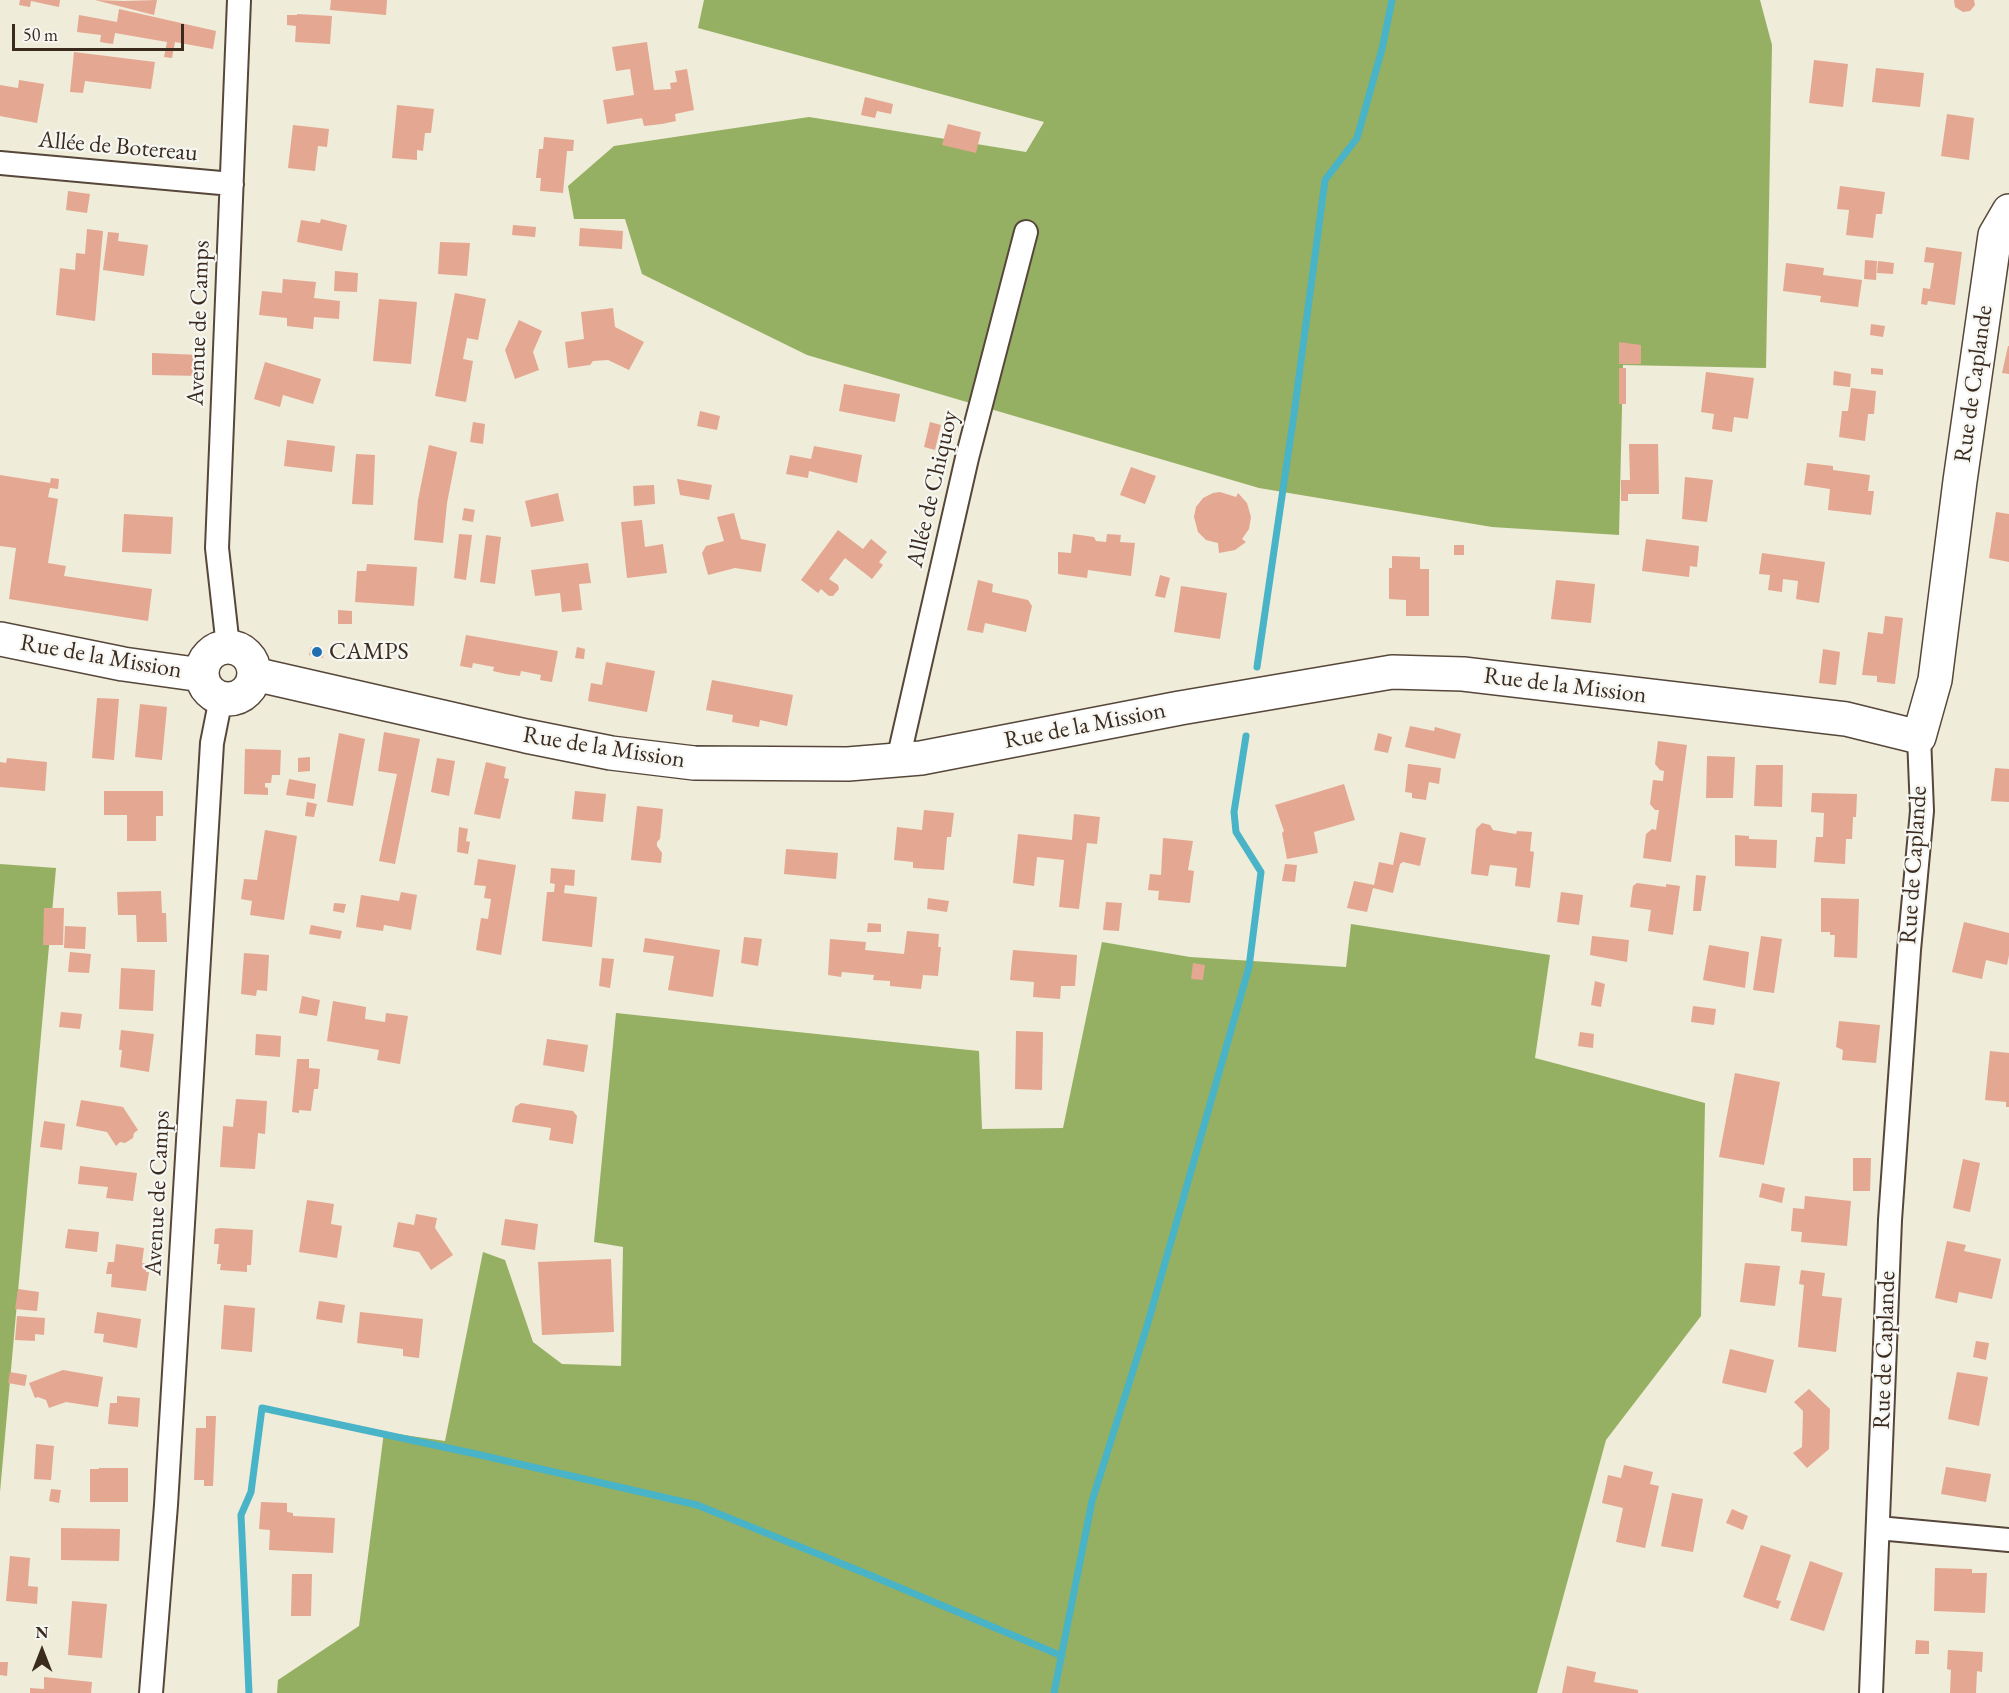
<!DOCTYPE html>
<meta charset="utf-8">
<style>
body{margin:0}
#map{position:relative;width:2009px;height:1693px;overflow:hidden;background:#efecd9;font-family:"EB Garamond",serif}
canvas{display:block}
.north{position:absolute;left:12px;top:1621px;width:60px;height:60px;-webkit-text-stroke:4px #f6f6f2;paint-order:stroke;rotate:0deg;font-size:16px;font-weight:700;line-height:24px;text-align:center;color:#3b2a1e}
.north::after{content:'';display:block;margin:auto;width:21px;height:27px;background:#3b2a1e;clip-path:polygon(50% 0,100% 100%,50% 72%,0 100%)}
.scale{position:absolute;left:12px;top:24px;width:172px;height:27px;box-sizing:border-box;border:3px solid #3b2a1e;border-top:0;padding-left:8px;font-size:18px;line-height:21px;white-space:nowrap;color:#3b2a1e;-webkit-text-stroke:4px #f6f6f2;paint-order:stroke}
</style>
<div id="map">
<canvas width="2009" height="1693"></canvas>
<div class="north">N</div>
<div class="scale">50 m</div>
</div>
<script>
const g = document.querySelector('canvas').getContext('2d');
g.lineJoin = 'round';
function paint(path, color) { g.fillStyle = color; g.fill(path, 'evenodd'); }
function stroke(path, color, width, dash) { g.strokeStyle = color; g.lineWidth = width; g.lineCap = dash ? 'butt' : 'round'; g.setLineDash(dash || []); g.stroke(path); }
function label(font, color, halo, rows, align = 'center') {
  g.font = font + ' "EB Garamond",serif'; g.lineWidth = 4.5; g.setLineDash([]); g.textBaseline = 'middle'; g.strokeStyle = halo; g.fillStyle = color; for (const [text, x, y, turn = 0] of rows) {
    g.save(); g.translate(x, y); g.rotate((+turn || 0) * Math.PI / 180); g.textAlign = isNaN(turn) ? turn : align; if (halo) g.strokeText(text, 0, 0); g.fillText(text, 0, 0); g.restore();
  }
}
const forest = new Path2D(`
 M704 0H1760L1772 45 1766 368 1623 365 1619 535 1492 527 1259 488 807 355 642 274 625 219H574L568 186 614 146 809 117 1026 152 1044 122 698 28Z
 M0 864 56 868 0 1492Z
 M1351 924 1550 955 1535 1058 1705 1103 1701 1316 1606 1440 1537 1693H277L278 1680 359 1626 384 1432 445 1441 483 1252 505 1260 533 1342 562 1364 621 1366 623 1247 594 1242 616 1013 979 1051 982 1129 1063 1128 1102 942 1190 957 1346 967Z`);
const stream = new Path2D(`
 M1257 667 1294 414 1325 180 1357 138 1382 49 1392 0
 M249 1693 241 1515 251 1492 262 1408 476 1454 697 1505 872 1576 1062 1656
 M1054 1693 1092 1501 1147 1326 1249 967 1261 872 1236 832 1234 812 1246 736`);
const building = new Path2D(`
 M20 0H60L59 7 31 1 30 7 19 5Z
 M95 0 124 1 157 0 154 15Z
 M331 0H387L386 15 330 10Z
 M1954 0H1974L1975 5 1970 11 1963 12 1955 7Z
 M119 9 216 31 213 49 175 42 172 58 164 57 167 42 115 33 113 44 100 42 101 35 77 32 79 15 117 22Z
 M297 14 332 16 330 44 295 42 296 26 287 25V15H297Z
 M647 42 654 90 671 89 670 83 677 82 675 71 687 69 694 110 675 114 676 121 662 124 644 126 642 118 607 124 603 100 634 95 630 69 616 71 612 47Z
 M74 52 155 62 151 89 85 81 83 93 70 92Z
 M1814 60 1848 64 1843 107 1809 103Z
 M1876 68 1924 73 1920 107 1872 102Z
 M19 80 44 84 37 123 0 116V85L18 88Z
 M865 97 893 104 891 114 877 111 875 118 861 115Z
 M397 105 434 109 431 133H425L423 151 417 150V160L392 158Z
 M1947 114 1974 118 1969 160 1941 156Z
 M948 124 981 132 976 153 942 145Z
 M293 125 329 129 327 147 318 146 315 171 288 168Z
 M544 137 574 140 573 151H567L563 193 540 191 541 178H536L539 149H543Z
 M1840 186 1885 192 1882 214H1876L1873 238 1846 235 1849 210 1837 209Z
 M68 191 90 194 87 213 66 210Z
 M321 219 347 225 342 251 297 242 301 220 320 223Z
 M513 225 536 227 535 237 512 235Z
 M580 228 623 231 622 249 579 246Z
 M87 229 103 231 95 321 56 315 60 268 75 270 76 253 85 254Z
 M108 232 119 233 118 241 148 245 144 276 103 270Z
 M440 242 470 243 467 276 438 274Z
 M1926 247 1962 252 1955 305 1928 301 1927 305 1921 304 1923 288 1930 289 1934 263 1924 262Z
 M1865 260 1877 261 1876 280 1864 279Z
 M1878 261 1894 263 1893 274 1877 273Z
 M1786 263 1824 268 1823 275 1862 280 1858 307 1820 302 1821 296 1783 291Z
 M335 271 358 273 357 292 334 291Z
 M283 279 316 282 314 298 340 301 339 319 314 317 313 329 287 326V318L259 315 262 291 282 293Z
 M455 293 486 299 478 340 467 338 463 359 473 361 466 402 435 396Z
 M379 299 417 302 411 364 373 361Z
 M613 308 615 327 644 342 629 370 608 360 593 361 590 365 568 368 565 342 584 339 581 312Z
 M519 320 542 331 533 352 539 370 515 379 505 350Z
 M1871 324 1885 326 1883 337 1870 335Z
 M1619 342 1641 345V364H1619Z
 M2008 346H2009V374L2002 373Z
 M152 353 201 355 200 376 152 375Z
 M265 362 321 379 313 404 283 395 280 407 254 399Z
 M1619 368H1626V404H1619Z
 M1871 368 1883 369V375L1871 374Z
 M1834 371 1851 374 1850 387 1833 385Z
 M1706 372 1754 378 1748 419 1734 417 1732 432 1712 429 1714 414 1701 412Z
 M844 384 900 394 895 422 839 411Z
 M1851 388 1876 391 1874 414H1868L1865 441 1839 437 1842 411H1848Z
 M700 411 720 416 717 430 697 426Z
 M473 422 485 424 483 444 470 442Z
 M930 422 941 425 935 450 924 447Z
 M287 440 335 446 332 472 284 466Z
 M1629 444H1658L1659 494H1628V501H1621V480H1630Z
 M429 445 457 452 447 503 443 543 414 540 418 500Z
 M814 446 862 455 857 483 809 471 808 478 786 474 790 455 811 459Z
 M356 454 375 455 373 505 352 504Z
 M1807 463 1833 466V470L1870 475 1868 491H1874L1871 515 1828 510 1830 489 1804 485Z
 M1131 467 1156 476 1145 504 1120 495Z
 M0 475 50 483 51 478 59 479 58 489 50 488 48 497 58 499 48 563 66 566 64 576 152 589 148 621 9 599 16 548 0 546Z
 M1685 477 1713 480 1707 522 1682 519Z
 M677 479 712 485 709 500 680 495Z
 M654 485 655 504 634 506 633 486Z
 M1220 492 1236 497 1238 493 1247 503 1251 517 1249 529 1242 539 1246 542 1235 550 1219 553 1218 543 1206 540 1198 532 1194 517 1196 507 1203 498 1213 493Z
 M558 493 564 521 531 527 525 501Z
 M464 508 475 510 473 522 462 520Z
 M1996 512 2009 514V562L1989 558Z
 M734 513 741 539 766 544 761 572 735 568 708 575 702 553 706 546 724 541 717 517Z
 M124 514 173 517 171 554 122 552Z
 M642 520 645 547 663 544 667 573 627 578 621 522Z
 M838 530 863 549 871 539 887 552 879 562 883 565 872 579 845 558 829 579 838 585 839 589 833 596H829L821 589 818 593 801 580Z
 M459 534 472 535 466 580 454 578Z
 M1073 534 1094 537 1096 541 1106 542 1107 534 1121 535 1120 542 1135 543 1131 576 1088 570 1087 578 1058 574V552L1071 553Z
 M486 535 501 537 495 584 480 582Z
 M1646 539 1699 546 1697 567 1690 566 1689 577 1642 571Z
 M1454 545H1464V555H1454Z
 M1762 553 1825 562 1819 603 1796 599 1798 581 1783 579 1782 592 1768 590 1770 575 1759 574Z
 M1392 556 1420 557V569H1429V616H1406V600L1389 599V568H1392Z
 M588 563 591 583 579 584 582 610 562 612 560 593 535 596 531 570Z
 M367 564 417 567 414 606 355 602 357 571H366Z
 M1160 575 1170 578 1165 598 1155 596Z
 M978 580 993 584 992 592 1028 600 1032 606 1026 632 985 623 983 633 967 630Z
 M1556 580 1595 584 1591 623 1551 619Z
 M1181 586 1227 593 1220 639 1174 632Z
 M338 610 352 611V624H338Z
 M1885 616 1903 618 1895 684 1877 682V676L1862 675 1868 632 1883 634Z
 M466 635 558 651 552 682 540 680 541 675 521 671 520 676 506 674 493 671 494 667 473 663 472 668 460 666Z
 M311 647 324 650 323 658 309 655Z
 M577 647 585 649 584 659 575 658Z
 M1823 649 1840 652 1836 685 1819 683Z
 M606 662 655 671 647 712 588 701 591 683 602 685Z
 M712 680 793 695 787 726 760 720 759 727 732 722 733 715 706 710Z
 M97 698 119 699 114 760 92 758Z
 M140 704 167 707 162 760 135 757Z
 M1410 726 1434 731 1435 727 1461 734 1455 759 1405 747Z
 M384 732 420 739 395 864 379 861 397 774 378 771Z
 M339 733 365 739 353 806 327 802Z
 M1378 733 1392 737 1388 753 1374 750Z
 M1658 741 1687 745 1671 862 1643 858 1646 834 1652 829 1656 830 1659 810H1655L1650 804 1653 780 1663 781 1664 771 1660 770 1655 764Z
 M245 749 281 750 280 775H272L271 783H265V787L268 788V795L244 794Z
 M1707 756 1735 757 1733 798H1706Z
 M310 757V771L298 772V758Z
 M7 758 47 762 45 791 0 787V762L6 763Z
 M437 758 455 761 449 796 431 792Z
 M486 762 506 767 504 778 509 779 500 819 474 814Z
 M1408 764 1441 768 1439 784 1429 782 1426 800 1412 798V793L1405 792Z
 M1756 765H1783L1782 807 1754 806Z
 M1995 768 2009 769V802L1991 801Z
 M289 779 316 784 314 799 286 795Z
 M1344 784 1355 820 1314 832 1318 853 1287 859 1282 833 1284 831 1275 805Z
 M104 791H163V816H156V841H127V815H104Z
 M575 791 606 794 603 822 572 819Z
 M1812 793 1857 794 1856 817H1853L1852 839H1846L1845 864 1814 862 1816 837H1823L1824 813 1811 812Z
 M307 802 317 804 314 817 305 816Z
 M637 806 663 809 660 839 657 842V846L662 853 661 863 631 860Z
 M924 810 954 813 951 837H947L944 870 913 868V862L894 860 897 827 922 830Z
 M1074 814 1100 817 1097 844 1087 843 1079 909 1059 907 1064 860 1037 857 1034 886 1013 883 1018 834 1072 840Z
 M1482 823 1490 825 1493 830 1516 834 1517 831 1532 832 1530 851 1534 852 1530 888 1515 886 1517 868 1490 865 1488 876 1471 874 1476 829Z
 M459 827 468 829 466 841 470 842 468 854 457 852Z
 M265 830 297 836 284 920 250 915 252 901 241 899 244 879 257 880Z
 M1400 832 1426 838 1420 866 1403 862 1400 864 1393 893 1373 888 1367 912 1347 908 1354 881 1374 885 1379 862 1393 865Z
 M1735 835 1749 836V839L1777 840 1776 868 1735 866Z
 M1163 838 1193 841 1188 870 1194 871 1190 903 1158 900 1159 891 1148 890 1150 874 1161 875Z
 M786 849 838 853 836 879 784 874Z
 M478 859 516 865 501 955 476 950 481 918 488 919 491 899 484 898 486 886 474 885Z
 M1285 864 1297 865 1295 882 1282 881Z
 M551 868 575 870 574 886 565 885 564 893 597 897 592 947 542 941 547 892H554L555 884 550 883Z
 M1696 875 1706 876 1701 911H1693Z
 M1637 883 1666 887V884L1680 886 1673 935 1648 931 1651 910 1630 907 1633 886Z
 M161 891 162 913H166L167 942H137L136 915H118L117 892Z
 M401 892 417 895 411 930 384 925 383 931 356 927 361 895 399 901Z
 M1561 892 1583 895 1579 925 1557 922Z
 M928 898 949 901 947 912 927 909Z
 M1821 898 1859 899 1857 958 1834 957 1835 935H1830V932H1821Z
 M1106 902 1122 903 1119 931 1103 930Z
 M334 903 346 904 344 913 333 911Z
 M44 908H64L63 945H43Z
 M1964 922 2009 933V955L2007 965 1986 960 1982 979 1952 972Z
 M868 923 881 924V932H867Z
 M311 925 342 931 340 939 309 934Z
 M65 926 86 927 85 949 64 948Z
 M907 931 939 934 938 947H941L938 976 923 975 921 989 890 986V981L873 980 874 975 842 972 841 977 828 975 830 939 866 942 865 950 904 954Z
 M1592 936 1629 940 1627 962 1590 955Z
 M1761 936 1782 939 1774 993 1753 990Z
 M744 937 762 939 758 966 741 963Z
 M645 938 720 950 713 997 668 990 674 956 643 952Z
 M1709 945 1749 952 1745 988 1703 980Z
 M1013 950 1077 955 1075 986H1061L1060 999 1033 997 1034 982 1010 980Z
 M70 952 91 954 89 973 68 972Z
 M244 953 269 955 267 991 257 990 256 996 241 994Z
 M602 958 614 959 610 988 599 986Z
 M1193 963 1205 965 1203 980 1191 979Z
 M121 968 155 970 153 1011 119 1009Z
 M1595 981 1605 984 1601 1007 1591 1005Z
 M302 996 320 1000 317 1016 299 1013Z
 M333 1001 366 1007 365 1019 385 1022 386 1013 408 1016 400 1064 377 1060 379 1050 327 1041Z
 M1693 1006 1716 1009 1714 1025 1691 1022Z
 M61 1012 82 1014 80 1029 59 1027Z
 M1839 1021 1880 1025 1876 1063 1842 1060 1843 1050 1836 1047Z
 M121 1030 154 1034 149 1072 120 1067 122 1050H119Z
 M1016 1031 1043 1032 1042 1090 1015 1089Z
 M1580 1032 1594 1034 1593 1048 1578 1046Z
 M256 1034 281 1036 280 1057 255 1055Z
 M547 1039 588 1045 584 1072 543 1065Z
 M1990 1051 2009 1053V1107H2006V1102L1985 1100Z
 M297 1059H309V1068L320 1069 318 1089H314L311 1111 299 1110V1113L292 1112Z
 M1735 1073 1780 1082 1764 1165 1719 1157Z
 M236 1099 267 1101 265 1134 258 1133 255 1169 220 1167 223 1126 233 1127Z
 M81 1100 123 1107 138 1130 134 1133 133 1138 125 1143 120 1142 116 1146 107 1132 76 1126Z
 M521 1103 573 1111 577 1116 573 1144 549 1140 551 1128 512 1122 515 1107Z
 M44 1121 65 1124 62 1150 40 1147Z
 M1853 1158H1871L1870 1191H1853Z
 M1963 1159 1980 1163 1970 1212 1953 1208Z
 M80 1166 137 1173 133 1201 106 1198 108 1187 78 1184Z
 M1762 1183 1785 1188 1782 1203 1759 1197Z
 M1805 1196 1851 1201 1847 1246 1801 1242 1802 1232 1791 1231 1793 1208 1804 1209Z
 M307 1200 334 1204 331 1224 342 1226 337 1258 299 1252Z
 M416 1214 437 1218 435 1228 453 1255 431 1270 419 1252 393 1247 398 1222 414 1225Z
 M505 1219 538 1224 535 1250 501 1245Z
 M220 1228 253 1230 251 1265H247V1272L220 1270 221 1264H217L219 1244H214L215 1229Z
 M68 1229 99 1232 97 1252 65 1248Z
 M1947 1241 1966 1245 1964 1251 2001 1259 1992 1299 1959 1292 1957 1303 1935 1298Z
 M116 1244 144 1248 142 1263 147 1264 146 1272H149L146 1291 111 1287 112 1274H106L108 1262H114Z
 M611 1259 614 1332 542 1335 538 1262Z
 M1745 1263 1780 1266 1775 1306 1740 1302Z
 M1801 1270 1825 1273 1822 1296 1842 1298 1836 1352 1798 1347 1804 1285 1799 1284Z
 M18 1289 39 1292 37 1311 15 1309Z
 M319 1301 345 1305 342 1323 316 1319Z
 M224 1305 255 1308 252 1352 221 1349Z
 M97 1312 141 1319 137 1348 103 1342 104 1334 94 1333Z
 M360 1312 423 1319 419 1358 403 1356V1349L357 1343Z
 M17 1316 45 1318 44 1335 35 1334V1341L15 1340Z
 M1976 1341 1989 1343 1986 1360 1973 1357Z
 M1730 1349 1774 1360 1766 1393 1722 1383Z
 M63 1370 103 1377 98 1407 66 1402 49 1408 46 1400 38 1397 35 1398 29 1383Z
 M10 1372 27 1375 25 1386 8 1383Z
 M1957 1372 1988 1377 1979 1426 1948 1419Z
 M1809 1389 1830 1409 1829 1449 1807 1468 1793 1453 1802 1447 1803 1411 1794 1402Z
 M117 1396 140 1398 138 1427 108 1424 110 1403H117Z
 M206 1416H216L213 1486H204V1480H194L196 1428H206Z
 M36 1444 54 1446 51 1480 34 1479Z
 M1624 1465 1653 1472 1650 1484 1659 1486 1645 1548 1616 1542 1623 1508 1602 1503 1608 1475 1621 1478Z
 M1946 1467 1991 1474 1986 1502 1941 1494Z
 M99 1468H128V1502H90V1469H99Z
 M51 1489 61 1490 59 1503 49 1501Z
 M1672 1493 1703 1499 1693 1552 1661 1546Z
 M261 1502 287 1503V1512L293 1513V1516L335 1518 333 1553 269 1550 270 1530 259 1529Z
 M1732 1509 1748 1516 1743 1530 1726 1523Z
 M61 1528 120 1529 119 1561 61 1560Z
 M1761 1545 1791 1555 1776 1600 1781 1601 1778 1609 1743 1597Z
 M10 1556 30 1558 28 1586 38 1587 37 1604 6 1601Z
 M1810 1561 1843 1573 1824 1631 1790 1620Z
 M1935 1568 1972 1569V1573H1987L1985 1613 1934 1611Z
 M292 1574H312L311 1616H291Z
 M72 1601 107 1604 102 1658 68 1655Z
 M1916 1640 1929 1641V1654H1915Z
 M1948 1650 1983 1652 1982 1672 1977 1671 1976 1693H1950L1951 1670 1947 1669Z
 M0 1662H8L7 1676 0 1675Z
 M1567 1666 1596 1672 1594 1682 1638 1690V1693H1562Z
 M44 1677 92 1682 91 1693H30V1688L44 1689Z`);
const minor = new Path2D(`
 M0 163 232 184
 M228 647 217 548 239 0
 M898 760 967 458 1026 232
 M1878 1528 2009 1540
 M151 1693 166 1505 212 743 221 698
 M1871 1693 1890 1220 1909 950 1922 811 1919 737`);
const secondary = new Path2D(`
 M0 639 123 664 202 675
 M202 673a26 26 0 1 1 52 0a26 26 0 1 1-52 0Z
 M254 674 526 736 611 753 694 763 848 764 921 758 1180 708 1392 672 1463 674 1846 719 1919 737 1935 680 1960 481 1995 235 2009 211`);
const markers = [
 [317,652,6,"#1f6fb2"]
];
const streetNames = [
 ["Allée de Botereau",118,147,5],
 ["Avenue de Camps",199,323,-88],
 ["Rue de Caplande",1974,384,-82],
 ["Allée de Chiquoy",933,489,-77],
 ["Rue de la Mission",101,657,10],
 ["Rue de la Mission",1565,686,7],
 ["Rue de la Mission",1085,726,-11],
 ["Rue de la Mission",604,748,9],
 ["Rue de Caplande",1914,865,-86],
 ["Avenue de Camps",158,1193,-87],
 ["Rue de Caplande",1885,1350,-88]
];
const poiNames = [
 ["CAMPS",329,652]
];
paint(forest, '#95b062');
stroke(stream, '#49b3c7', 7);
paint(building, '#e4a791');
stroke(minor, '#56473a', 26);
stroke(secondary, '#56473a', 36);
stroke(minor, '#fff', 22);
stroke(secondary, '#fff', 33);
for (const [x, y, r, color] of markers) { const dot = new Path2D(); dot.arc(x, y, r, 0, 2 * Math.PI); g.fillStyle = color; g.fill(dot); stroke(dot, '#f6f6f2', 2); }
label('24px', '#3b2a1e', '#f6f6f2', streetNames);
label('24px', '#3b2a1e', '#f6f6f2', poiNames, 'left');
</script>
